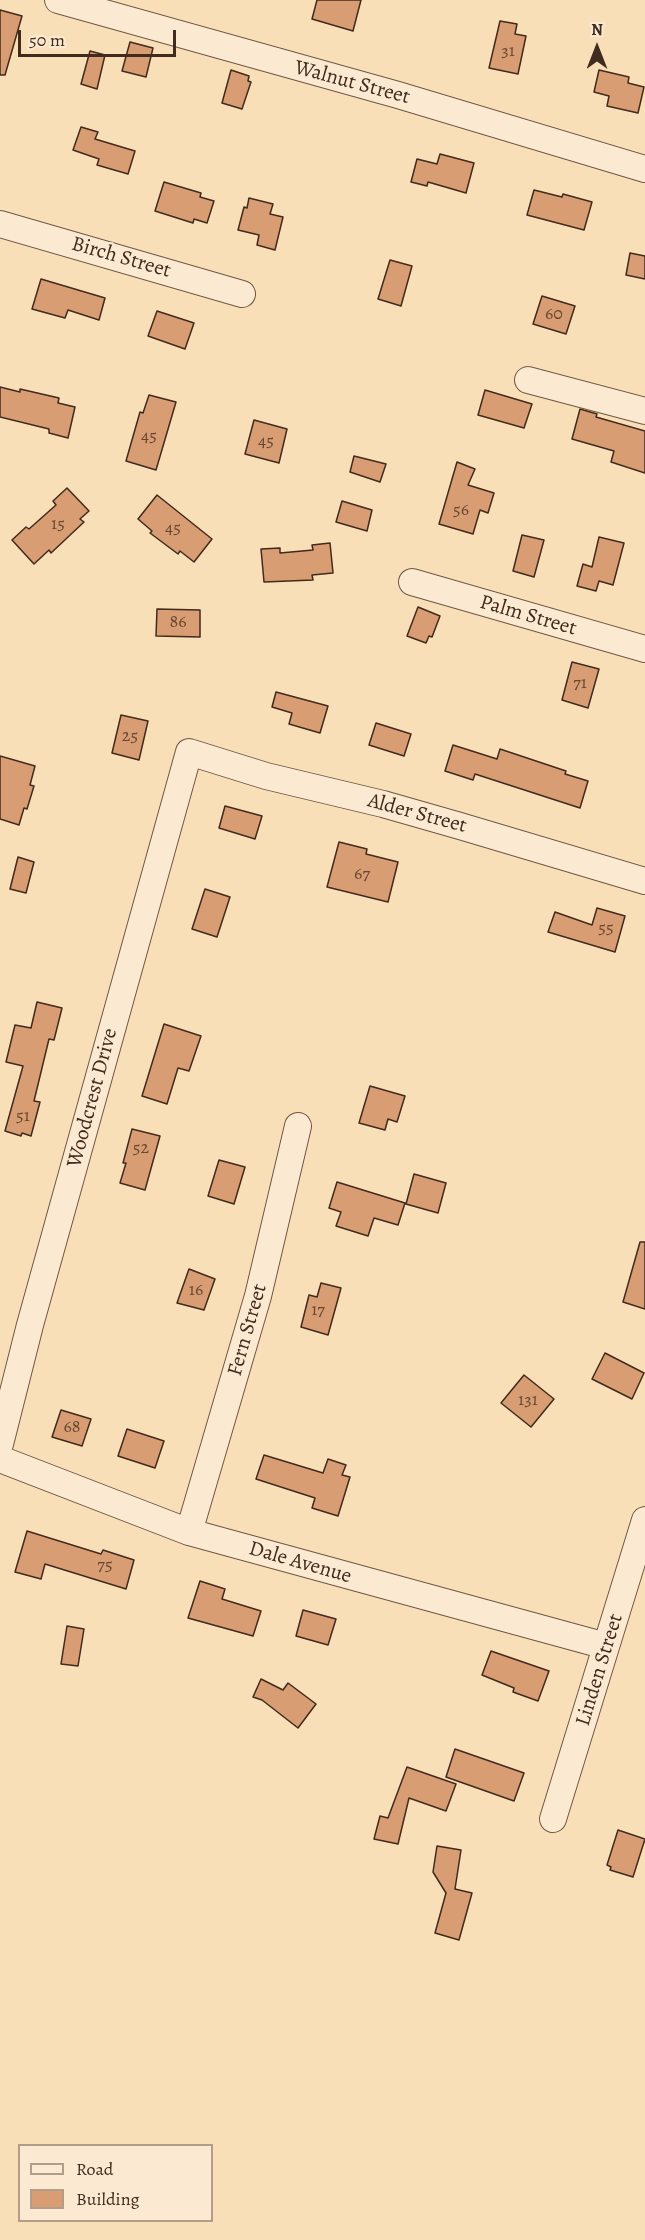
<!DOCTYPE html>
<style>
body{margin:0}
#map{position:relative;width:645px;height:2240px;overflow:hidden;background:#f9dfb8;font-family:Alegreya,serif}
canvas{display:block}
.legend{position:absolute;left:18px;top:2144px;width:195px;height:78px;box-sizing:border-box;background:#fbead1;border:2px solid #b19d89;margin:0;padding:8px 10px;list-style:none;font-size:18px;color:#412a1e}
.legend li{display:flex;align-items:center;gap:12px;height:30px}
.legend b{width:30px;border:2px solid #b19d89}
.north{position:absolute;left:567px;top:18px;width:60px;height:60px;-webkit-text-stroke:4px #fbead1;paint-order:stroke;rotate:0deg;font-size:16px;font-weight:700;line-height:24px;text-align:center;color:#412a1e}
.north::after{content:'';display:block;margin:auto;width:21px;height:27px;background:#412a1e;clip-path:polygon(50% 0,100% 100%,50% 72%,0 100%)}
.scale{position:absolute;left:18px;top:30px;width:158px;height:27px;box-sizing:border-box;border:3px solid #412a1e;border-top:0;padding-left:8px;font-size:18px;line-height:21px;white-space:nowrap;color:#412a1e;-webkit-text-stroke:4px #fbead1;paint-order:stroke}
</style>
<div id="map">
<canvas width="645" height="2240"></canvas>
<ul class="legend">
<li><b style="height:8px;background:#fbead1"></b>Road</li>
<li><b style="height:16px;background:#d89d72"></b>Building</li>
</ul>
<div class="north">N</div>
<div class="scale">50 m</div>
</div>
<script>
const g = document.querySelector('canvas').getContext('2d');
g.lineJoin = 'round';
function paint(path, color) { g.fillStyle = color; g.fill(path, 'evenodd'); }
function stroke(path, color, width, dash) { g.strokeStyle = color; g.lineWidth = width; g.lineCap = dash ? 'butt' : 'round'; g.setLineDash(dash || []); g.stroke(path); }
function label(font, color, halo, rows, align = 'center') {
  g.font = font + ' Alegreya,serif'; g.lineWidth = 4.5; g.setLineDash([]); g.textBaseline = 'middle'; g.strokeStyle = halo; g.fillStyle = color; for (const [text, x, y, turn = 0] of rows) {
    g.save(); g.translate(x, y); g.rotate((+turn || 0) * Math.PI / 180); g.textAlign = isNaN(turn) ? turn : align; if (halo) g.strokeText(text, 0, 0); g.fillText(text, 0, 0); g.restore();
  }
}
const building = new Path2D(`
 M317 0H361L353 31 312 19Z
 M0 10 22 16 5 75H0Z
 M500 21 517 24 515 34 526 36 518 74 489 68Z
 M130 42 153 48 146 77 122 71Z
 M90 51 105 55 97 89 81 84Z
 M231 70 249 76 248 81 251 82 242 109 222 103Z
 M599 70 629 77 628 83 644 87 638 113 607 106 609 96 594 92Z
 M81 127 98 132 95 139 135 151 128 174 97 165 99 159 73 150Z
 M440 154 474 163 466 193 428 182 427 186 411 182 417 159 437 164Z
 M164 182 201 193 200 197 214 201 207 223 194 219 193 223 155 211Z
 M534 190 562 197 563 194 592 202 584 230 527 215Z
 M249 198 273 204 270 214 283 217 275 250 257 245 259 235 238 230 244 207 247 208Z
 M630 253 645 256V279L626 275Z
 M390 260 412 266 401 306 378 299Z
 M41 279 105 298 99 320 68 310 65 318 32 309Z
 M542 296 575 306 566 334 533 324Z
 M157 311 194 323 185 349 148 336Z
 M0 387 20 392V389L59 398 58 403 75 407 68 438 49 433V429L0 417Z
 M485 390 532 404 524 428 478 415Z
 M149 395 176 402 156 470 126 461 140 412 143 413Z
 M580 409 597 414 596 417 645 431V473L611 462 614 451 572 439Z
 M254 420 287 429 279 463 245 454Z
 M354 456 386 464 380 482 350 472Z
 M457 462 475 469 468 485 494 493 488 513 480 510 473 534 439 524Z
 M67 488 89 511 80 519 84 522 51 553 49 550 34 564 12 540 26 527 29 529 56 505 53 501Z
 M157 495 212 539 194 562 180 551 178 554 150 533 152 531 138 519Z
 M342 501 372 510 367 531 336 522Z
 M522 535 544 540 534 577 513 571Z
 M599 537 624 543 613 585 599 581 596 591 577 586 583 564 592 567Z
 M330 543 333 573 312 575 313 580 264 582 261 549 280 548V553L313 550 312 545Z
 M418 607 440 616 432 637 429 636 426 643 407 636Z
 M157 609 200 610V637L156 636Z
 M572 662 599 669 588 708 562 700Z
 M276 692 328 706 320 733 289 724 292 713 272 707Z
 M121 715 148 721 139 760 112 753Z
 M376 723 411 734 404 756 369 745Z
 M453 745 497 759 500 749 566 771 565 774 588 781 580 808 475 774 473 780 445 771Z
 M0 756 35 766 30 785 34 786 27 809 24 808 19 825 0 819Z
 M225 806 262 816 255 839 219 828Z
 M339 842 367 849 366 854 398 862 388 902 327 887Z
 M18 857 34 862 26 893 10 889Z
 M205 889 230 897 217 937 192 929Z
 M597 908 625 916 615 952 548 932 555 912 592 925Z
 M37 1002 62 1008 54 1040 49 1039 34 1101 40 1102 31 1136 22 1133 21 1136 5 1131 23 1066 6 1062 15 1025 31 1028Z
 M164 1024 201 1036 189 1071 178 1068 167 1104 142 1096Z
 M370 1086 405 1096 397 1122 388 1119 385 1130 359 1123Z
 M132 1129 160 1136 145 1190 120 1183 126 1163H123Z
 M219 1160 245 1167 234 1204 208 1196Z
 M414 1174 446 1183 438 1213 406 1204Z
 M337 1182 405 1203 398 1225 374 1218 368 1236 336 1226 341 1212 329 1208Z
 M640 1242H645V1309L623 1302Z
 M189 1269 215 1279 204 1310 177 1303Z
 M321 1283 341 1288 328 1335 301 1327 309 1295 317 1297Z
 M605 1353 644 1373 632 1399 592 1379Z
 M524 1375 554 1399 531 1427 501 1403Z
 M61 1410 91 1419 82 1446 52 1437Z
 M127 1429 164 1441 155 1468 118 1456Z
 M264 1455 323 1473 328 1459 346 1465 342 1475 350 1477 338 1516 312 1508 315 1498 256 1479Z
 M27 1531 101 1554 103 1550 134 1560 126 1589 45 1564 41 1579 15 1572Z
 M200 1581 225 1589 222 1599 261 1611 253 1636 188 1618Z
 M303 1610 336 1619 328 1645 296 1636Z
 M67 1626 84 1629 78 1666 61 1664Z
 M491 1651 549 1671 538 1701 513 1692 514 1688 482 1675Z
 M261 1679 283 1690 288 1683 316 1704 298 1728 262 1700 253 1697Z
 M455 1749 524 1773 514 1801 446 1777Z
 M407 1767 456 1784 446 1811 409 1798 398 1844 374 1839 380 1816 388 1818Z
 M618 1830 645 1839 633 1877 610 1870 611 1867 607 1865Z
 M437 1846 461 1850 455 1889 472 1893 459 1940 435 1933 446 1893 433 1872Z`);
const street = new Path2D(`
 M58 0 398 95 645 169
 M0 224 242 294
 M528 380 645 411
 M412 582 645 649
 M0 1444 30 1325 189 752 266 776 383 804 460 826 645 881
 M0 1459 189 1532 606 1646
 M189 1532 258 1296 298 1126
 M553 1819 645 1520`);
const numberNames = [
 ["31",508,52],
 ["60",554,315],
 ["45",149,437],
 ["45",266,442],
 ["56",461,511],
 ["15",58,525],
 ["45",173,529],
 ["86",178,623],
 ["71",580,684],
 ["25",130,737],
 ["67",362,875],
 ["55",606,929],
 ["51",23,1117],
 ["52",141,1149],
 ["16",196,1291],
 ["17",318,1311],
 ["131",528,1401],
 ["68",72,1428],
 ["75",105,1566]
];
const streetNames = [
 ["Walnut Street",352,83,15],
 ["Birch Street",121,258,16],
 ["Palm Street",528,616,16],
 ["Alder Street",417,814,15],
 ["Woodcrest Drive",93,1098,-75],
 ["Fern Street",248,1330,-74],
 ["Dale Avenue",300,1563,16],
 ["Linden Street",600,1670,-73]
];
paint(building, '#d89d72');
stroke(building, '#412a1e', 1.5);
stroke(street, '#6f5744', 28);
stroke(street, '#fbead1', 26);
label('18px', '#674733', null, numberNames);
label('21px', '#412a1e', '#fbead1', streetNames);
</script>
